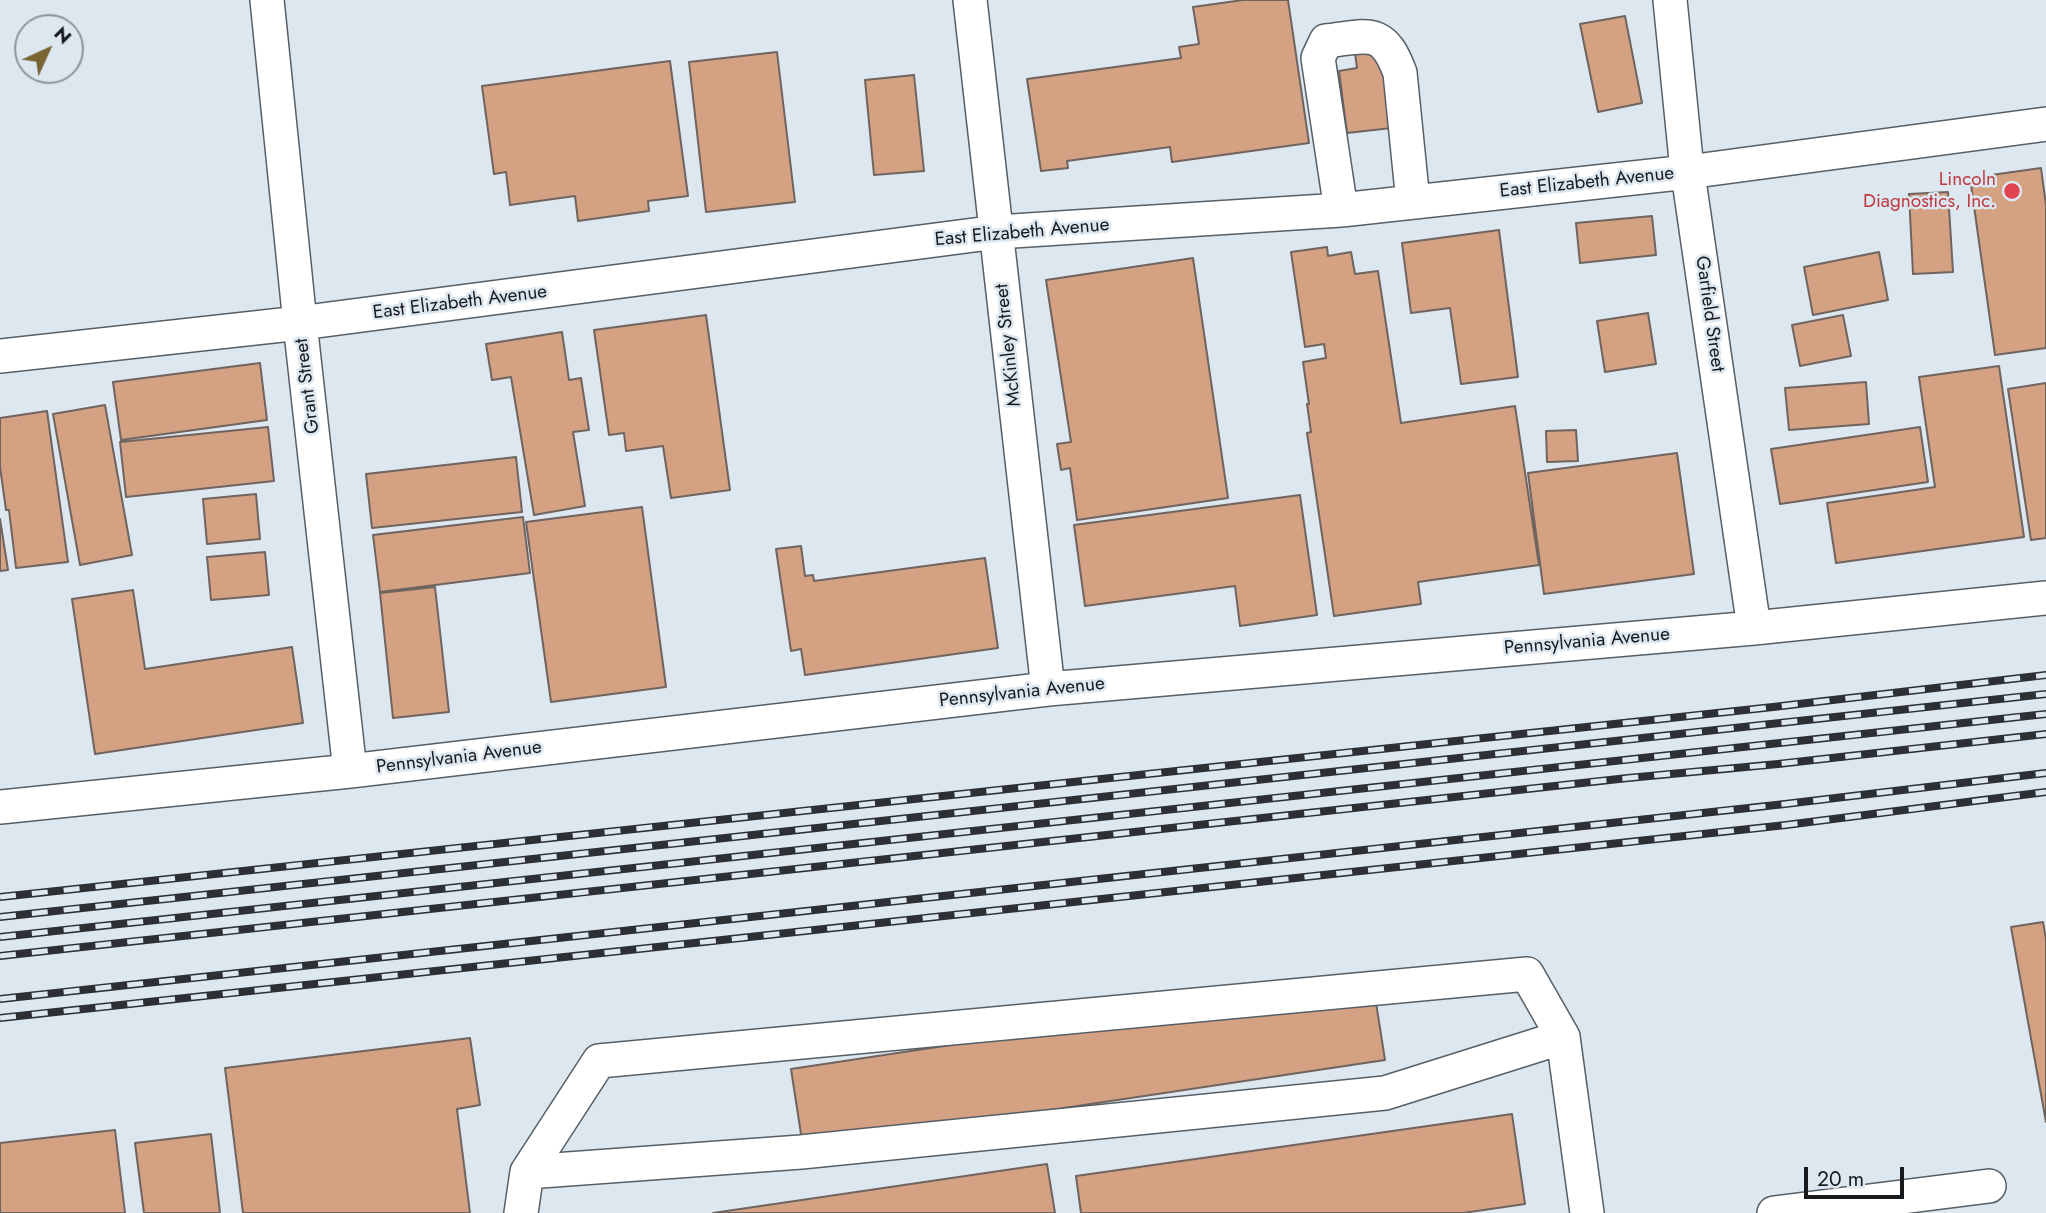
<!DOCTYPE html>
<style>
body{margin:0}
#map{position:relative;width:2046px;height:1213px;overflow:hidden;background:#dde7f0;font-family:Jost,sans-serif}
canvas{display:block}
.north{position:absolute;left:14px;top:14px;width:70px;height:70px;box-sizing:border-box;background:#dde7f0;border:2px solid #8e959c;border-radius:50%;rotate:45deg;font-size:19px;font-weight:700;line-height:28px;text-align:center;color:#181b1e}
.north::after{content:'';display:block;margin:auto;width:24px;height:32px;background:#786533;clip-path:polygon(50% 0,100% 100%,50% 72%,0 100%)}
.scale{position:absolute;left:1804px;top:1167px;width:100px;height:32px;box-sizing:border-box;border:4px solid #181b1e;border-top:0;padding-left:9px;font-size:21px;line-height:24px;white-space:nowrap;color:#181b1e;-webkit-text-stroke:5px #dde7f0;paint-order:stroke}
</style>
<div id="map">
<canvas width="2046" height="1213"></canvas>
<div class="north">N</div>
<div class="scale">20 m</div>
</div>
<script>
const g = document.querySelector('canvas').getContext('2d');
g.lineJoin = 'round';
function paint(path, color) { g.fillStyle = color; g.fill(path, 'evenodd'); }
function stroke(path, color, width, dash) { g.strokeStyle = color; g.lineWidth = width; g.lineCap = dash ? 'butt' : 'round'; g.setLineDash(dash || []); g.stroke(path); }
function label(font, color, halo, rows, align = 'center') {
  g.font = font + ' Jost,sans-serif'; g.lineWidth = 5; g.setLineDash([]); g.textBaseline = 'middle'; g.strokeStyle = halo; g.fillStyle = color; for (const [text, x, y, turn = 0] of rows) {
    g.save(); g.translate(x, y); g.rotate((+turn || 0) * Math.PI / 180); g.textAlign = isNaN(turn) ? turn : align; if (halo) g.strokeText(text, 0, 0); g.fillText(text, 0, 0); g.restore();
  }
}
const building = new Path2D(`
 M1243 0H1288L1309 143 1172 162 1170 147 1067 161 1068 168 1041 171 1027 79 1181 58 1179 47 1199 44 1193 7Z
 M1625 16 1642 103 1598 112 1580 24Z
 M1382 50 1392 128 1347 133 1339 71 1357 68 1355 53Z
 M777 52 795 202 706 212 689 62Z
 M670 61 688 196 648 201 649 211 578 221 575 196 510 205 506 172 494 174 482 86Z
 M914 75 924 171 874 175 865 80Z
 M2041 168 2046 205V348L1995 355 1970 178Z
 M1948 192 1953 272 1913 274 1909 194Z
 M1652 216 1656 255 1580 263 1576 223Z
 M1499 230 1518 377 1461 384 1450 308 1411 313 1402 243Z
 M1327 247 1328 256 1351 252 1355 274 1378 271 1401 423 1515 406 1539 565 1418 582 1421 604 1334 616 1307 433 1311 432 1307 404H1309L1303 362 1326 358 1324 344 1305 347 1291 252Z
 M1879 252 1888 300 1813 315 1804 267Z
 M1193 258 1228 498 1077 520 1070 468 1061 470 1057 444 1071 442 1046 280Z
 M1648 313 1656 364 1605 372 1597 321Z
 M706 315 730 490 671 498 663 446 626 451 624 433 609 435 594 330Z
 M1843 315 1851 356 1800 366 1792 325Z
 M562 332 569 380 581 378 589 430 573 432 585 506 534 515 511 377 492 380 486 344Z
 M260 363 267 420 121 440 113 382Z
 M1999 366 2024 537 1836 563 1827 503 1935 487 1919 377Z
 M1866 382 1869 424 1789 430 1785 388Z
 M2046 383V538L2031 540 2008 389Z
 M105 405 132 555 80 565 53 414Z
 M47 411 68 562 16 568 9 510H6L0 467V418Z
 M268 427 274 481 126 497 120 442Z
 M1920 427 1928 482 1780 504 1771 449Z
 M1576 430 1578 461 1547 462 1546 431Z
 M1677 453 1694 574 1544 594 1528 473Z
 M516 457 522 512 372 528 366 474Z
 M256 494 260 539 207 544 203 499Z
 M1300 495 1317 615 1240 626 1235 586 1085 606 1074 525Z
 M642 507 666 687 551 702 526 522Z
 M523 517 530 573 380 592 373 535Z
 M0 519 8 570 0 571Z
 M801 546 805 576 813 575 814 581 985 558 998 648 805 675 801 649 791 651 776 549Z
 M265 552 269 595 211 600 207 557Z
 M435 587 449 712 393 718 380 593Z
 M133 590 145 669 292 647 303 723 95 754 72 599Z
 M2043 922 2046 939V1122L2011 927Z
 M1374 990 1385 1060 803 1147 791 1069 1170 1012Z
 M470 1038 480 1105 457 1109 470 1213H243L225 1068Z
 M1512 1114 1525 1204 1463 1213H1081L1076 1176Z
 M115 1130 125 1213H0V1143Z
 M211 1134 220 1213H144L135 1143Z
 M1047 1164 1055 1213H713Z`);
const minor = new Path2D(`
 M267 0 300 323 350 771
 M970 0 1048 689
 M1670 0 1686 160 1754 628
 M1341 210 1318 58 1326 41C1369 36 1383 27 1400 73L1413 202
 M0 356 300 323 997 232 1341 210 1688 172 2046 124
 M0 807 350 771 1048 689 1754 628 2046 598
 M527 1172 599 1061 1527 974 1563 1037
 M521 1213 527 1172 801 1152 1385 1093 1563 1037 1587 1213
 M1774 1213 1989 1186`);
const rail = new Path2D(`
 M0 897 1773 707 2046 675
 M0 917 2046 694
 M0 937 2046 714
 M0 956 1628 778 1778 764 2046 734
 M0 999 1785 804 2046 773
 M0 1018 1786 825 2046 792`);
const markers = [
 [2012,191,9,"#e0444e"]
];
const healthNames = [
 ["Lincoln",1996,180],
 ["Diagnostics, Inc.",1996,202]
];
const streetNames = [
 ["East Elizabeth Avenue",1587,183,-6],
 ["East Elizabeth Avenue",1022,233,-5],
 ["East Elizabeth Avenue",460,303,-7],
 ["Garfield Street",1709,314,82],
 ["McKinley Street",1009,345,-96],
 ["Grant Street",308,386,-97],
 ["Pennsylvania Avenue",1587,642,-5],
 ["Pennsylvania Avenue",1022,693,-6],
 ["Pennsylvania Avenue",459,758,-7]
];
paint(building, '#d4a183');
stroke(building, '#6f645f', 2);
stroke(minor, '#565f66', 36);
stroke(minor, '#fff', 33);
stroke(rail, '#2c3034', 8);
stroke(rail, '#dde7f0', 5, [16]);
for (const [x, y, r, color] of markers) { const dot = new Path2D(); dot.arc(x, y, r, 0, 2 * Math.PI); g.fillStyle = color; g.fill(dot); stroke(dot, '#dde7f0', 2.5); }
label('19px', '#be3a42', '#dde7f0', healthNames, 'right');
label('19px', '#181b1e', '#dde7f0', streetNames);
</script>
